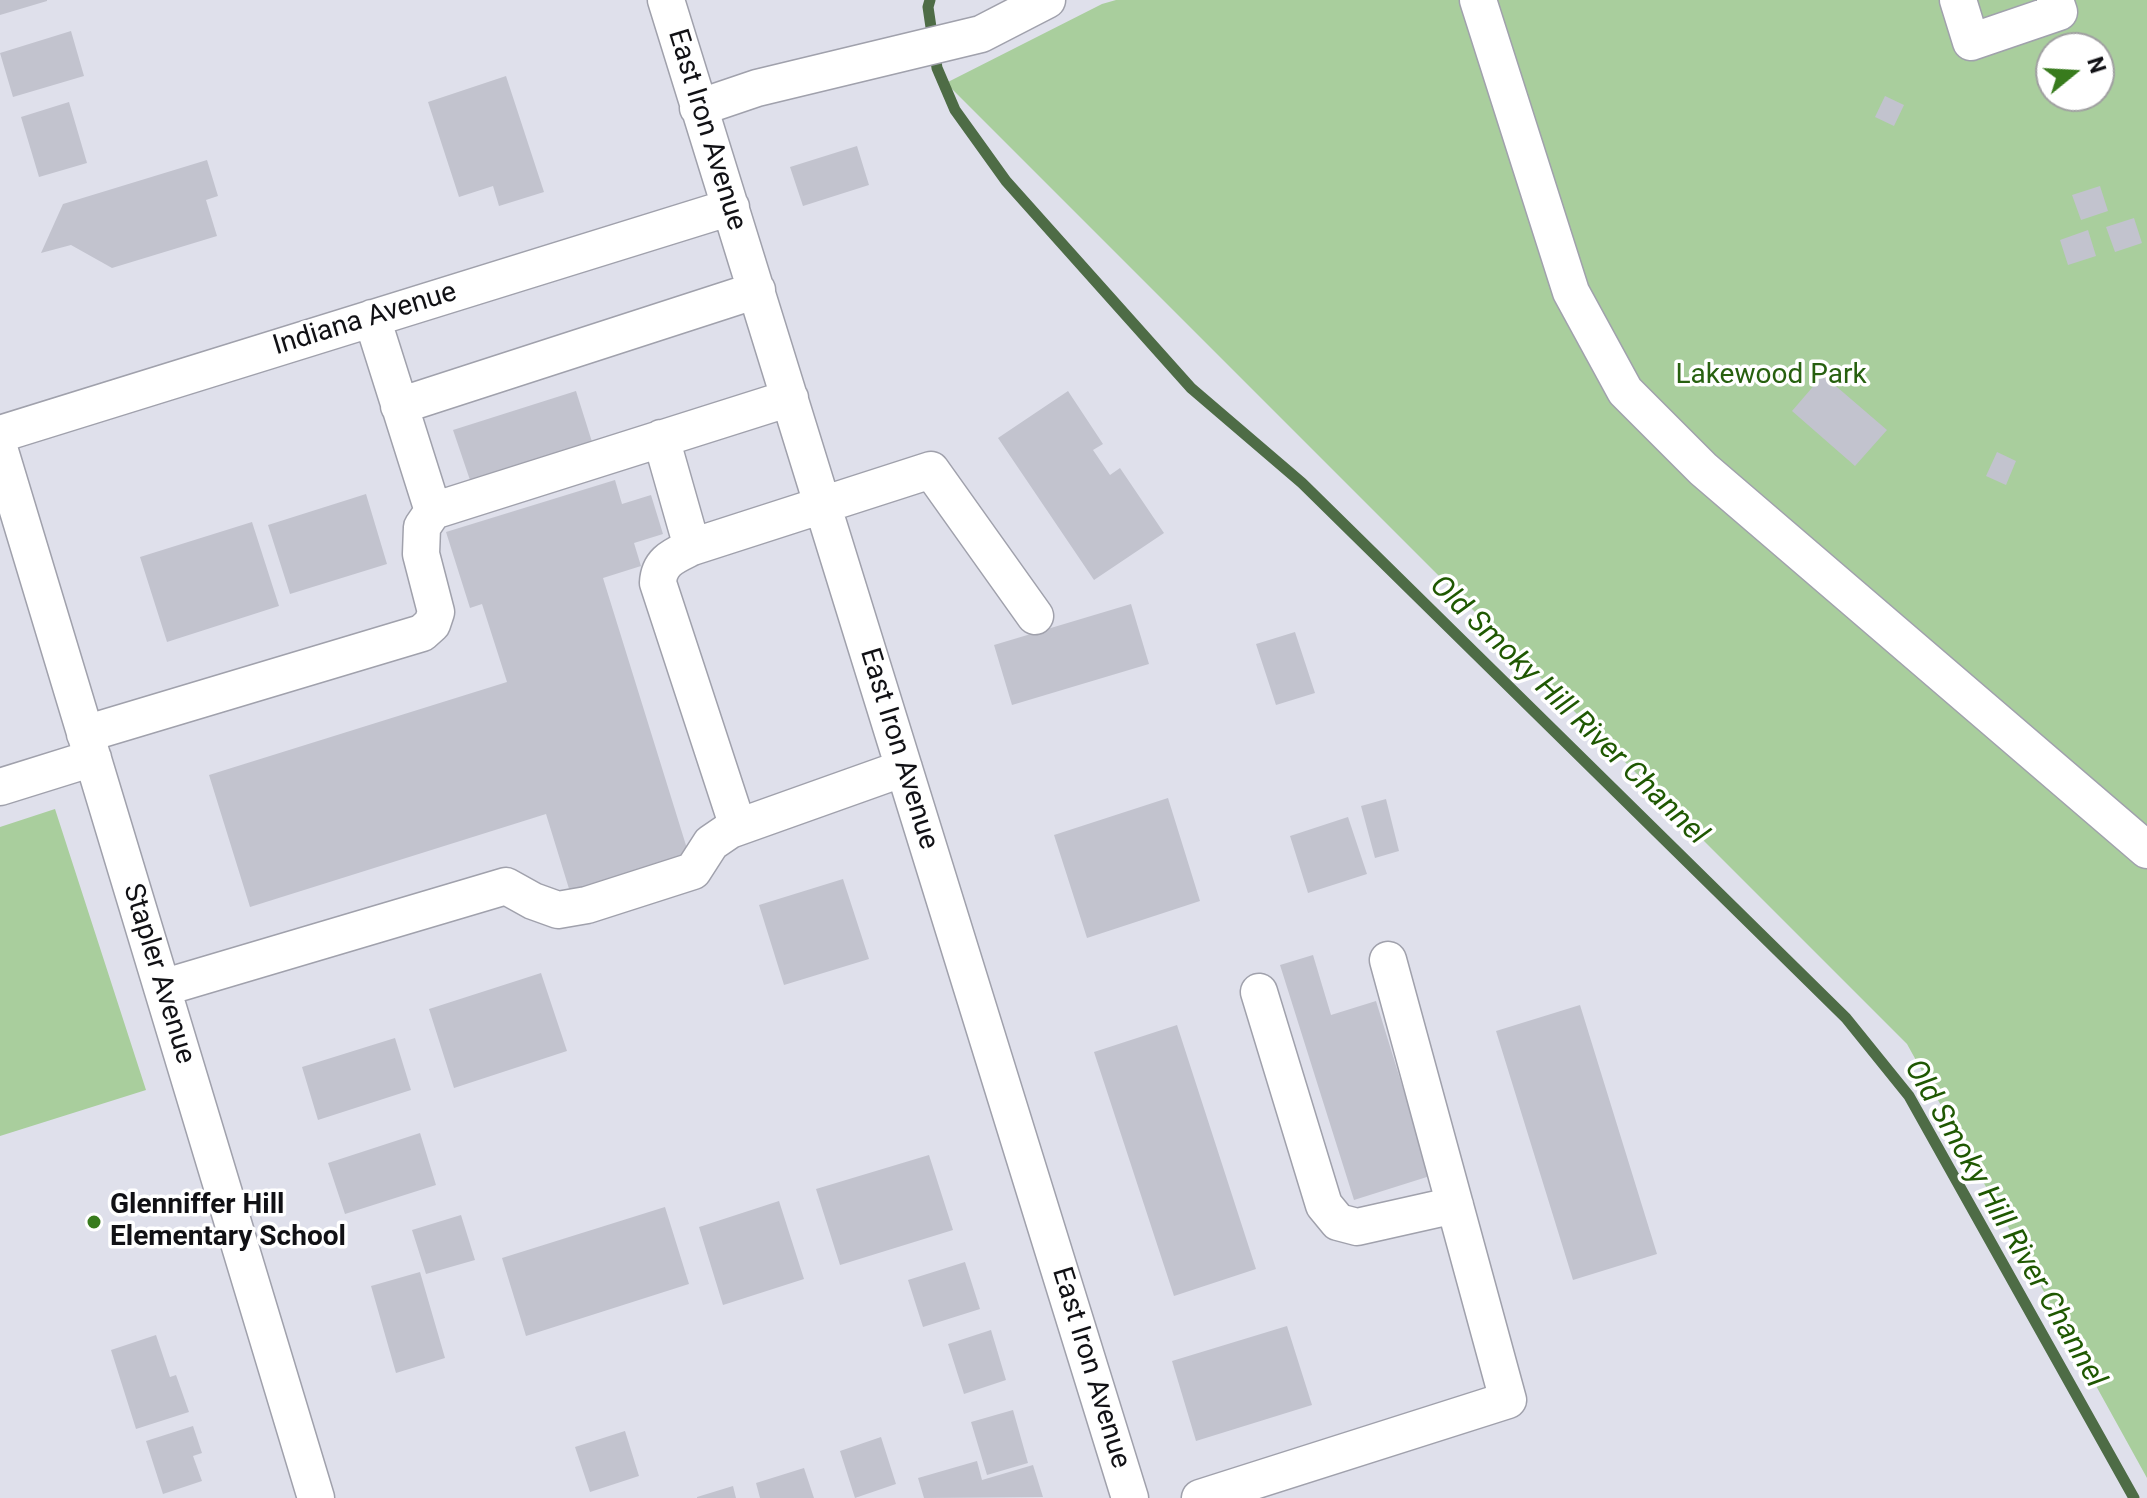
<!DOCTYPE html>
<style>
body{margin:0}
#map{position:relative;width:2147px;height:1498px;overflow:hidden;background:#dfe0eb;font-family:Roboto,sans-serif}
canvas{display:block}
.north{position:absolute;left:2035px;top:32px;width:80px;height:80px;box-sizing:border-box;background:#fff;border:2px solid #a0a0a1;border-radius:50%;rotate:72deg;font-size:22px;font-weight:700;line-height:32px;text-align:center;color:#111115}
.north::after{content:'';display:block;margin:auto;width:28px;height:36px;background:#387b1d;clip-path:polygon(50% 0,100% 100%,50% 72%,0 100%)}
</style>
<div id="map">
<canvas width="2147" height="1498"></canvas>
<div class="north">N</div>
</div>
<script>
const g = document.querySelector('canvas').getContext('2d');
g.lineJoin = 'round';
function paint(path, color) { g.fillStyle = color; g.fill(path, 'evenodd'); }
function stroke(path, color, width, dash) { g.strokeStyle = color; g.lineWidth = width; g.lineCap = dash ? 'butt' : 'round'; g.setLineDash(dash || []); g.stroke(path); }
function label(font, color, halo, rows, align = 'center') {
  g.font = font + ' Roboto,sans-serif'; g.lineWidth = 7; g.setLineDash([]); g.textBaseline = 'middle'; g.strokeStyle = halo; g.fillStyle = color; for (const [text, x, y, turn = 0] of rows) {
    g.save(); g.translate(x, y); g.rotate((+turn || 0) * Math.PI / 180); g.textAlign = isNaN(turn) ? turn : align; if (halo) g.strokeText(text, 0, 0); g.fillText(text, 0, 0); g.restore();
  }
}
const green = new Path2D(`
 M1116 0H2147V1478L1907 1044 946 83 1102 4ZM2051 48H2099V96H2051Z
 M55 809 146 1090 0 1136V827Z`);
const stream = new Path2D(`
 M930 0 928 7 937 68 955 110 1006 181 1191 388 1302 483 1846 1018 1909 1096 2134 1498`);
const building = new Path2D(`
 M0 0H47V1L0 15Z
 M71 31 84 76 13 97 0 53Z
 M506 76 544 192 499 206 493 186 459 197 428 102Z
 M1885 96 1904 105 1894 126 1875 117Z
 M69 102 87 163 39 177 21 117Z
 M857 146 869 185 803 206 790 167Z
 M207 160 218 196 206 200 217 236 112 268 71 245 41 253 63 204Z
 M2100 186 2108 211 2081 220 2072 195Z
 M2134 218 2142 243 2115 252 2106 227Z
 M2088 230 2096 256 2068 265 2060 240Z
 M1823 375 1887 430 1855 466 1792 411Z
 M576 391 593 445 471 483 453 430Z
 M1068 391 1103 444 1093 450 1110 475 1120 468 1164 533 1094 580 998 438Z
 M1997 452 2016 461 2006 485 1986 476Z
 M615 480 622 504 651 495 663 534 634 543 641 566 603 578 689 855 570 892 546 814 250 907 209 775 507 682 482 604 470 608 446 532Z
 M366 494 387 564 290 594 268 525Z
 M252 522 279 606 167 642 140 557Z
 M1131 604 1149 664 1012 705 994 645Z
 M1295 632 1315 693 1276 705 1256 644Z
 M1168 798 1200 901 1087 938 1054 835Z
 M1386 799 1399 851 1375 858 1361 806Z
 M1348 817 1367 874 1308 893 1290 836Z
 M843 879 869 959 784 985 759 905Z
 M1313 955 1331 1015 1376 1001 1430 1176 1354 1200 1280 965Z
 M541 973 567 1051 454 1088 429 1009Z
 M1580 1005 1657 1254 1573 1280 1496 1031Z
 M1177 1025 1256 1269 1174 1296 1094 1052Z
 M395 1038 411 1090 318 1120 302 1067Z
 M420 1133 436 1185 345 1214 328 1163Z
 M929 1155 953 1230 840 1265 816 1189Z
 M779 1201 804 1279 723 1305 699 1227Z
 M665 1207 689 1284 526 1336 502 1258Z
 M461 1215 475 1260 426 1274 412 1230Z
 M965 1262 980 1309 923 1327 908 1280Z
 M420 1272 445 1358 396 1373 371 1286Z
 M1287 1326 1312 1405 1196 1441 1172 1361Z
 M991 1330 1006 1380 964 1394 948 1344Z
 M156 1335 170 1377 176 1375 189 1412 136 1429 111 1350Z
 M1013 1410 1028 1463 987 1475 971 1422Z
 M193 1426 202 1453 193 1456 202 1481 163 1494 146 1441Z
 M625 1431 639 1476 590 1492 575 1447Z
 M881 1437 896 1484 855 1498 840 1451Z
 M977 1461 982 1480 1033 1465 1043 1497 924 1498 918 1478Z
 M804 1468 814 1498H760L756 1483Z
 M733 1486 736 1498H697V1497Z`);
const minor = new Path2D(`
 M666 0 1130 1498
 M1478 0 1571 292 1625 391 1703 469 2147 850
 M1958 0 1971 42 2059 12 2055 0
 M698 108 757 88 981 34 1047 0
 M372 318 433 511
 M399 406 757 290
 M0 434 731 207
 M661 438 692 547
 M0 451 316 1498
 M85 734 422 633 432 624 436 612 421 554 422 527 433 511 790 398
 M0 787 93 758
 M738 827 658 583C659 561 674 556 692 547L931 470 1035 616
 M162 988 506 886 533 901 558 910 587 905 693 871 711 843 730 830 904 768
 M1259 992 1324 1205 1338 1222 1357 1227 1455 1205
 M1200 1498 1508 1400 1388 960`);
const markers = [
 [94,1222,8,"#387b1d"]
];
const streetNames = [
 ["East Iron Avenue",706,130,73],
 ["Indiana Avenue",365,320,-17],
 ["East Iron Avenue",898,749,73],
 ["Stapler Avenue",158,974,73],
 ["East Iron Avenue",1090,1368,73]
];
const parkNames = [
 ["Lakewood Park",1771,376]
];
const poiNames = [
 ["Glenniffer Hill",110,1206],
 ["Elementary School",110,1238]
];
const waterNames = [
 ["Old Smoky Hill River Channel",1568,711,44],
 ["Old Smoky Hill River Channel",2004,1224,60]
];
paint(green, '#a9ce9d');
stroke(stream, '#4e6c46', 11);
paint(building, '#c2c3ce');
stroke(minor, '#a0a1ac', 39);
stroke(minor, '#fff', 36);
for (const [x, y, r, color] of markers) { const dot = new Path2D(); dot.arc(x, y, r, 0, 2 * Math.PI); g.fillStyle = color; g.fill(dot); stroke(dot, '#fff', 3); }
label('28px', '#111115', '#fff', streetNames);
label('28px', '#27600f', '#fff', parkNames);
label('bold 28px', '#111115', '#fff', poiNames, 'left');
label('italic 30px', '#1f5802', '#fff', waterNames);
</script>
